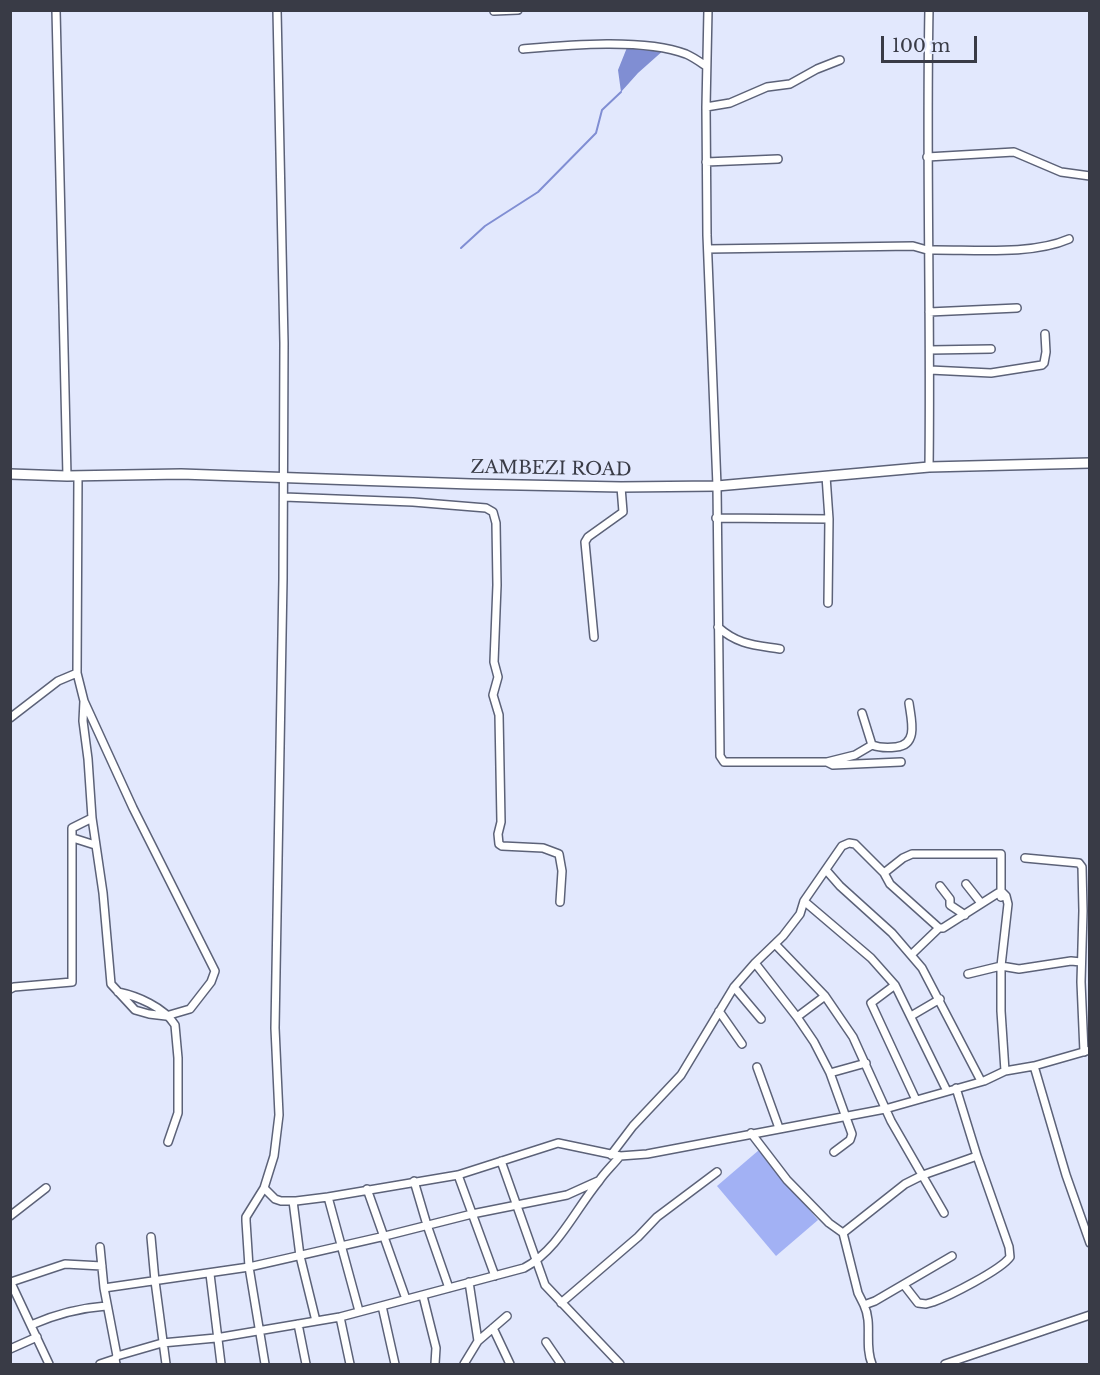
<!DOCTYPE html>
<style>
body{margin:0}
#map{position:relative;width:1100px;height:1375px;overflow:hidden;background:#e2e8fd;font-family:"Libre Baskerville",serif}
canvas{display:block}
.frame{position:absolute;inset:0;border:12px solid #393b46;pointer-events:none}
.scale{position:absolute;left:881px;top:36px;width:96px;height:27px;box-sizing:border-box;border:3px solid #393b46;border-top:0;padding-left:8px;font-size:18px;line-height:21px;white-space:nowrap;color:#393b46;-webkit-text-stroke:4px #e2e8fd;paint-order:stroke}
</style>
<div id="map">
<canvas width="1100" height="1375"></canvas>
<div class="frame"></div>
<div class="scale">100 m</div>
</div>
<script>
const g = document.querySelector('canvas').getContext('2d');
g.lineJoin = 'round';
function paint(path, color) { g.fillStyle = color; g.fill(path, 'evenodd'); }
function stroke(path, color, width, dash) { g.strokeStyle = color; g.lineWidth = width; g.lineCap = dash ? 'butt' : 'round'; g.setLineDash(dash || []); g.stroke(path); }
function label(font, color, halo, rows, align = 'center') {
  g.font = font + ' "Libre Baskerville",serif'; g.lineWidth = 5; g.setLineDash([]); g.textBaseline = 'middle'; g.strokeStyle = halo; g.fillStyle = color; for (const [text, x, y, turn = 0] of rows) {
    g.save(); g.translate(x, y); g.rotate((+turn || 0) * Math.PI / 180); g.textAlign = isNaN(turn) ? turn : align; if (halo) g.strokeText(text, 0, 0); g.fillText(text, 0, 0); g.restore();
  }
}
const green = new Path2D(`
 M759 1150 818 1220 776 1256 717 1186Z`);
const water = new Path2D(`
 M628 45 665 49 638 73 621 92 618 70Z`);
const stream = new Path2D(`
 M461 248 485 226 538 192 596 133 602 110 621 92`);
const street = new Path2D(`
 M56 10 67 476
 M277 10 284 343 283 579 275 1028 279 1115 274 1156 264 1188 275 1199 281 1201H296L328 1197 458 1175 558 1143 620 1156 647 1154 885 1109 984 1081 1005 1071 1034 1066 1090 1050
 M708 10 706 107 707 235 717 486 720 756 724 762H827L833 765 901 762
 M929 10C926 163 931 315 929 467
 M494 11 518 10
 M523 49C568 45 644 38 686 54 693 57 700 62 706 66
 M706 107 730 103 767 87 790 84 817 69 840 60
 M927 157 1014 152 1061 172 1090 176
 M706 162 778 159
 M708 249 913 246 927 250C970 249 1030 256 1069 239
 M929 312 1017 308
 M930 350 991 349
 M930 370 991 373 1042 365 1044 363 1046 352 1045 334
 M78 476 77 673 84 701 133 808 215 971 211 982 190 1009 166 1016 149 1014 135 1010 111 984 103 893 92 818 88 759 83 721 84 701
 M826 476 829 519 828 603
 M284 497 413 502 486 508 493 512 496 523 497 585 494 662 498 677 493 695 499 715 501 822 498 834 499 844 502 846 543 848 559 854 562 871 560 902
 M716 518 829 519
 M718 627C738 645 755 645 780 649
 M594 637 585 542 588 537 623 512 621 487
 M862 713 872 745
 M10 718 58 681 77 673
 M827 762 855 755 872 745C880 748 887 748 896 747 919 745 911 719 909 703
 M73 838 95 845
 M1025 858 1079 863 1082 867 1083 911 1081 982 1084 1052
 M826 870 840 886 892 933 922 968 981 1081
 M884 873 903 858 912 854H1001V897
 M966 884 981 903
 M940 886 950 899V905L965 915
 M804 901 871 958 895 985 947 1091
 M775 944 825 996 853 1037 891 1121 944 1213
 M912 954 939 928H943L998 893 1001 897 1003 893 1006 896 1008 904 1001 966V1011L1005 1071
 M755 963 797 1017 814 1042 830 1073 852 1134 850 1140 834 1152
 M968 974 1001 966 1019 969 1071 961 1081 962
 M895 985 871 1003 916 1100
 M734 987 761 1019
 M10 989 14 987 72 982V828L92 818
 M118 992C137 996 164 1007 175 1025L178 1058V1113L168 1142
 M719 1011 742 1044
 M911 1016 940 999
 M797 1017 825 996
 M1034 1066 1066 1175 1090 1243
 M757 1067 779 1128
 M830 1073 866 1063
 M751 1133 787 1180 829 1223 843 1233 858 1293 864 1305
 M611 1155 633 1126 681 1075 734 987 755 963 783 936 800 914 804 901 842 846 849 843 855 844 884 873 890 884 939 928
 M501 1161 545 1285 620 1364
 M458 1175 495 1276
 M414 1181 427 1225 449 1288
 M264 1188 246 1217V1221L249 1267 265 1364
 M367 1189 406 1299
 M328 1197 359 1311
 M293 1201 300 1256 316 1321
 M10 1216 46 1188
 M843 1233 905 1184 923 1175 977 1156
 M151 1237 155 1281 166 1364
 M100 1247 104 1288
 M210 1274 221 1364
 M10 1281 49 1364
 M11 1282 65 1264 102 1266
 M904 1285 918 1303 926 1304 933 1302C949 1296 1001 1270 1010 1257L1009 1247 977 1156 956 1088
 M423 1296 436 1348 435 1364
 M561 1303 638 1237 657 1217 717 1172
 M382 1306 395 1364
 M340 1317 350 1364
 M298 1324 306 1364
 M31 1325C56 1314 79 1308 106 1306
 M493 1328 510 1364
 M478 1341 507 1316
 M546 1342 561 1364
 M10 1349 37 1337
 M117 1356 162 1343 216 1338 340 1317 524 1268C558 1250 575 1210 599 1181 605 1172 613 1165 620 1156
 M100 1364 115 1359
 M116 1364 115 1359 117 1356 104 1288 249 1267 385 1236 472 1214 567 1195 598 1181
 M464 1364 478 1341 469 1282
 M872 1364C864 1345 873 1324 864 1305L875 1301 952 1256
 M945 1364 1090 1315`);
const secondary = new Path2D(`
 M10 474 67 476 181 474 471 484 621 487 717 486 929 467 1090 463`);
const streetNames = [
 ["ZAMBEZI ROAD",551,469,1]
];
paint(green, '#a2b1f4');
paint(water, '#808ed3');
stroke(stream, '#808ed3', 2);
stroke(street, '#5c6278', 10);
stroke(secondary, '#5c6278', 12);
stroke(street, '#fff', 7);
stroke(secondary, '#fff', 9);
label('18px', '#393b46', '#e2e8fd', streetNames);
</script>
